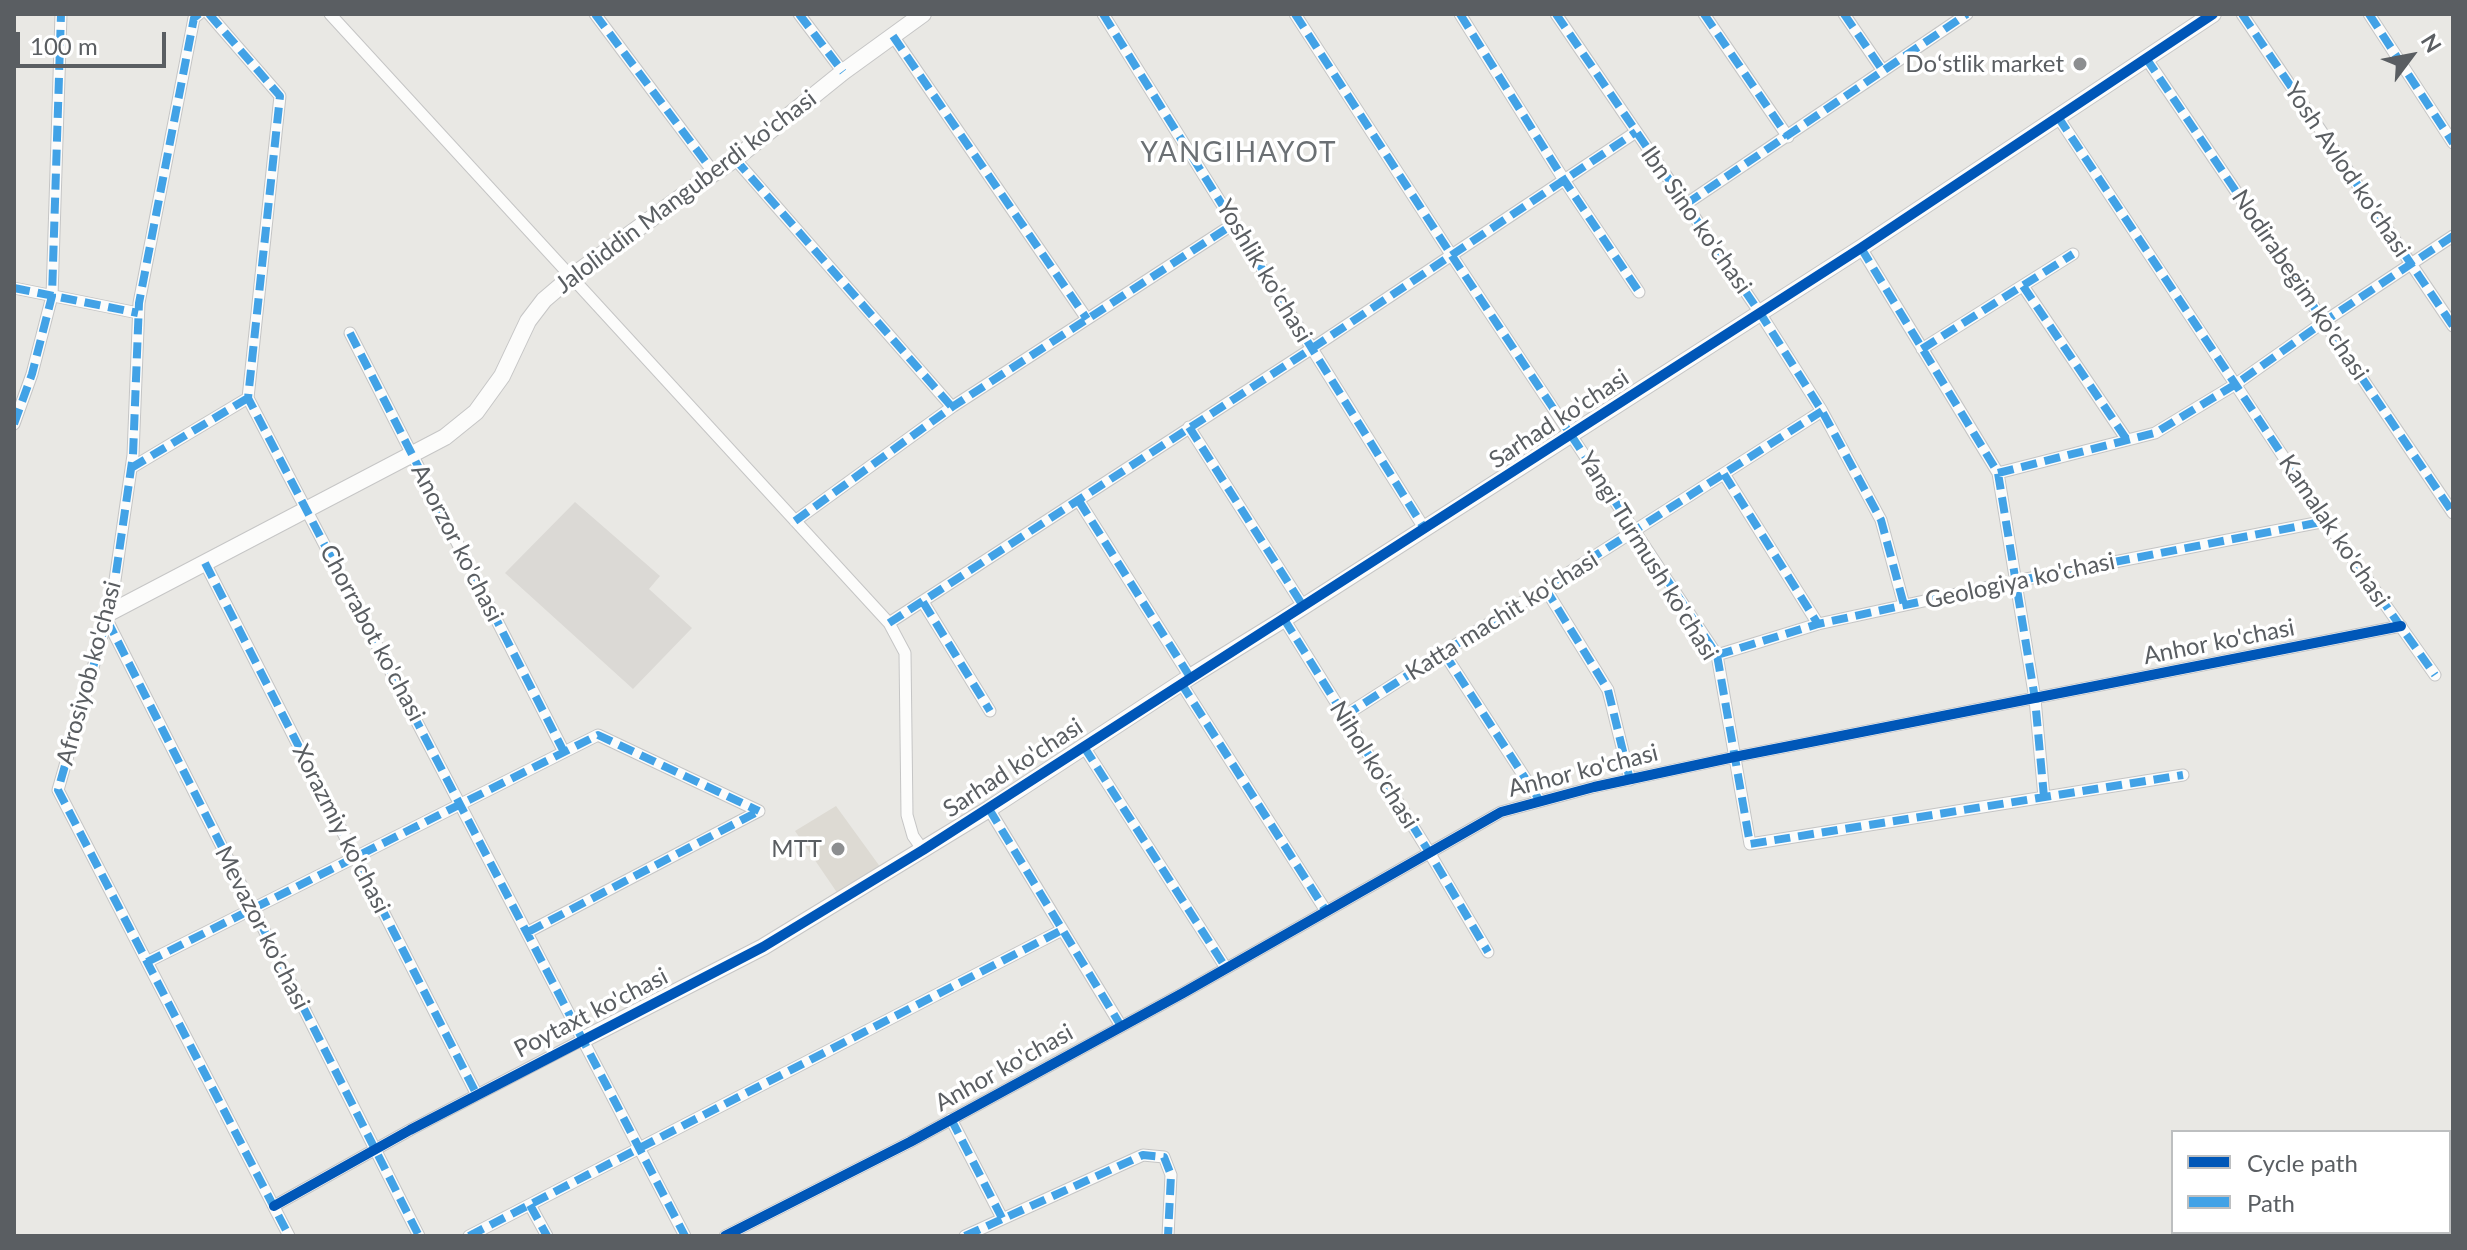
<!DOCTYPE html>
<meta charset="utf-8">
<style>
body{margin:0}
#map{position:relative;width:2467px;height:1250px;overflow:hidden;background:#e9e8e4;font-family:Lato,sans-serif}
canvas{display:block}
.frame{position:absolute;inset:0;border:16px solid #5a5e62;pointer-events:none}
.legend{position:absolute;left:2171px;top:1130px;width:280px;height:104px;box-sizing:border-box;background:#fff;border:2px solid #bdbfc0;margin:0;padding:10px 14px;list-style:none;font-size:24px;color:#5a5e62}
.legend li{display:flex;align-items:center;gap:16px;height:40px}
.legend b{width:40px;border:2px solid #bdbfc0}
.north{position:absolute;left:2371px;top:16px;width:80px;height:80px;-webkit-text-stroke:6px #fff;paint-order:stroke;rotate:58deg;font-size:22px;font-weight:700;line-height:32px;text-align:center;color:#5a5e62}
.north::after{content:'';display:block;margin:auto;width:28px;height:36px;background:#5a5e62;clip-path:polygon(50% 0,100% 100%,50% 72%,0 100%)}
.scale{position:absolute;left:16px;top:32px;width:150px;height:36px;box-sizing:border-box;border:4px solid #5a5e62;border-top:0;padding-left:10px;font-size:24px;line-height:28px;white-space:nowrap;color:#5a5e62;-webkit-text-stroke:6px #fff;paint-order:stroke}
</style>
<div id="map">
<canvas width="2467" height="1250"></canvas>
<div class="frame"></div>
<ul class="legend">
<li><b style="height:10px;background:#0057b8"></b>Cycle path</li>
<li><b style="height:10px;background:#42a2e6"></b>Path</li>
</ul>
<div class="north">N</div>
<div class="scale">100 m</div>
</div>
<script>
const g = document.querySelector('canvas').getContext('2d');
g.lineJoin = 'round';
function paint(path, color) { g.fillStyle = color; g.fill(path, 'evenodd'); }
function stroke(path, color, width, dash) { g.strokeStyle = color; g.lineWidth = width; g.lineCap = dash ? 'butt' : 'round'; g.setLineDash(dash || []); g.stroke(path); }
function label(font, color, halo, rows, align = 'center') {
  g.font = font + ' Lato,sans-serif'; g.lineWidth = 7; g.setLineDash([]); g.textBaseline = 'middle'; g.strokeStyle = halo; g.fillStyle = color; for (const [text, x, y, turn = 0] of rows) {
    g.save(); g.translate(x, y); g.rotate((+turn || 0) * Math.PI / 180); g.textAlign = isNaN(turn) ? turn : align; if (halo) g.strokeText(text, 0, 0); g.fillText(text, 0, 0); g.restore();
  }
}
const industrial = new Path2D(`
 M575 502 660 576 649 589 692 628 633 689 505 573Z`);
const education = new Path2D(`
 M836 806 881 868 838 894 795 831Z`);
const street = new Path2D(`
 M199 14 194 18 139 303 133 455 112 601 58 790 289 1236
 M209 14 280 96 248 398 685 1236
 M330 14 889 623 905 653 907 815 913 836 923 850
 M595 14 714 173
 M799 14 843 72
 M1103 14 1424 528
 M1295 14 1452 256 1717 655 1750 844 2183 775
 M1460 14 1564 180 1639 292
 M1556 14 1760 313 1822 411 1881 520 1904 605
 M1704 14 1788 137
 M1844 14 1883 71
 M2242 14 2453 326
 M2369 14 2453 143
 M893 36 1087 319
 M2146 58 2453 513
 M2058 117 2326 521 2435 675
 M735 159 952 407
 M1686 204 1967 14
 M1861 248 1998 473 2035 699 2044 797
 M2023 286 2127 440
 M14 288 138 313
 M350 333 564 752
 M1922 349 2073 254
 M14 424 32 374 52 296 61 14
 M1189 427 1303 606
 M131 468 248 398
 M1998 473 2155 433 2236 384 2325 321 2453 236
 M1724 474 1818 624
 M1079 501 1190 677
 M795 521 952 407 1235 223
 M205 563 477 1095
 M1545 588 1608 690 1630 780
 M923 602 990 711
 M1284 619 1429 852 1488 952
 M107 620 419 1236
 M889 623 1311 349 1636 132
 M1444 653 1540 801
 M1717 655 1818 624 2016 581 2326 521
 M1181 683 1326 911
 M1344 716 1822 411
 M1084 747 1226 968
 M989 809 1121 1026
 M528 932 759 811
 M147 962 598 735 759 811
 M951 1119 1002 1218
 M530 1205 547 1236
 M274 1206 410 1130 584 1039
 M469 1236 1062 930
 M725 1236 910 1142 1183 993 1501 812 1594 787 1734 757 2401 626
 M965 1236 1143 1155 1164 1157 1171 1175 1168 1236`);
const secondary = new Path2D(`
 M109 613 445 437 476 412 502 376 528 321 544 300 571 277 714 173 735 159 843 72 923 14
 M584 1039 763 947 989 809 1190 677 1284 619 1861 248 2213 14`);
const quiet = new Path2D(`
 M199 14 194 18 139 303 133 455 112 601 58 790 289 1236
 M209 14 280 96 248 398 685 1236
 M595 14 714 173
 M799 14 843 72
 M1103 14 1424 528
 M1295 14 1452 256 1717 655 1750 844 2183 775
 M1460 14 1564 180 1639 292
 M1556 14 1760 313 1822 411 1881 520 1904 605
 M1704 14 1788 137
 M1844 14 1883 71
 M2242 14 2453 326
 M2369 14 2453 143
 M893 36 1087 319
 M2146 58 2453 513
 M2058 117 2326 521 2435 675
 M735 159 952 407
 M1686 204 1967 14
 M1861 248 1998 473 2035 699 2044 797
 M2023 286 2127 440
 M14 288 138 313
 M350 333 564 752
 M1922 349 2073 254
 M14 424 32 374 52 296 61 14
 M1189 427 1303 606
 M131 468 248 398
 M1998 473 2155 433 2236 384 2325 321 2453 236
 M1724 474 1818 624
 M1079 501 1190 677
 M795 521 952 407 1235 223
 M205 563 477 1095
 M1545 588 1608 690 1630 780
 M923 602 990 711
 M1284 619 1429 852 1488 952
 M107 620 419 1236
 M889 623 1311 349 1636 132
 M1444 653 1540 801
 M1717 655 1818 624 2016 581 2326 521
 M1181 683 1326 911
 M1344 716 1822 411
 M1084 747 1226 968
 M989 809 1121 1026
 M528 932 759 811
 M147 962 598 735 759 811
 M951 1119 1002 1218
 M530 1205 547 1236
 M469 1236 1062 930
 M965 1236 1143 1155 1164 1157 1171 1175 1168 1236`);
const cycleway = new Path2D(`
 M274 1206 410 1130 763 947 923 850 1861 248 2213 14
 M725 1236 910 1142 1183 993 1501 812 1594 787 1734 757 2401 626`);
const markers = [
 [2080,64,8,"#8c8e90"],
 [838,849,8,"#8c8e90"]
];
const poiNames = [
 ["Doʻstlik market",2064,64],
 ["MTT",822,849]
];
const streetNames = [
 ["Yosh Avlod ko'chasi",2347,170,56],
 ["Jaloliddin Manguberdi ko'chasi",686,192,-37],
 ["Ibn Sino ko'chasi",1696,220,55],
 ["Yoshlik ko'chasi",1264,271,59],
 ["Nodirabegim ko'chasi",2300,285,56],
 ["Sarhad ko'chasi",1559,419,-33],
 ["Kamalak ko'chasi",2334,531,56],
 ["Anorzor ko'chasi",457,543,63],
 ["Yangi Turmush ko'chasi",1648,556,58],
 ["Geologiya ko'chasi",2020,581,-12],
 ["Katta machit ko'chasi",1502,616,-32],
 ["Chorrabot ko'chasi",372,633,62],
 ["Anhor ko'chasi",2219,642,-11],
 ["Afrosiyob ko'chasi",89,673,-75],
 ["Nihol ko'chasi",1374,765,58],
 ["Sarhad ko'chasi",1013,768,-33],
 ["Anhor ko'chasi",1583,771,-14],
 ["Xorazmiy ko'chasi",341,829,63],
 ["Mevazor ko'chasi",262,928,63],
 ["Poytaxt ko'chasi",591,1013,-27],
 ["Anhor ko'chasi",1004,1068,-29]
];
const quarterNames = [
 ["YANGIHAYOT",1239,153]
];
paint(industrial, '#dbd9d5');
paint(education, '#dddad3');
stroke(street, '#c5c5c5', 13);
stroke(secondary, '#c6c6c6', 18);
stroke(street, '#fcfcfb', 11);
stroke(secondary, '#fcfcfb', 16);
stroke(quiet, '#42a2e6', 8, [16, 8]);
stroke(cycleway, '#0057b8', 10);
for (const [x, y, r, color] of markers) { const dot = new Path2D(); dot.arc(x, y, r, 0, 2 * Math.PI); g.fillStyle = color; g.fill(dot); stroke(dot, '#fff', 3); }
label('24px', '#5a5e62', '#fff', poiNames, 'right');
label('24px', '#5a5e62', '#fff', streetNames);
g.letterSpacing = '2px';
label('28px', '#6b7074', '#fff', quarterNames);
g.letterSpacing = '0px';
</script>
